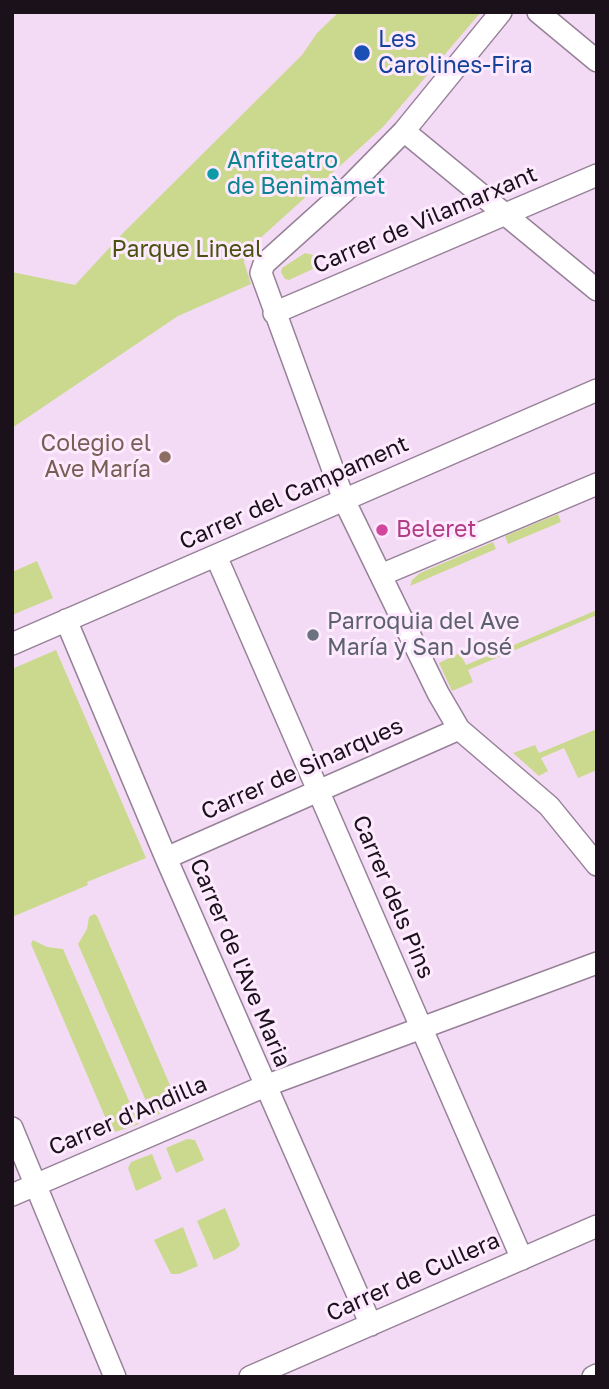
<!DOCTYPE html>
<meta charset="utf-8">
<style>
body{margin:0}
#map{position:relative;width:609px;height:1389px;overflow:hidden;background:#f4dbf5;font-family:"Golos Text",sans-serif}
canvas{display:block}
.frame{position:absolute;inset:0;border:14px solid #1a111a;pointer-events:none}
</style>
<div id="map">
<canvas width="609" height="1389"></canvas>
<div class="frame"></div>
</div>
<script>
const g = document.querySelector('canvas').getContext('2d');
g.lineJoin = 'round';
function paint(path, color) { g.fillStyle = color; g.fill(path, 'evenodd'); }
function stroke(path, color, width, dash) { g.strokeStyle = color; g.lineWidth = width; g.lineCap = dash ? 'butt' : 'round'; g.setLineDash(dash || []); g.stroke(path); }
function label(font, color, halo, rows, align = 'center') {
  g.font = font + ' "Golos Text",sans-serif'; g.lineWidth = 6; g.setLineDash([]); g.textBaseline = 'middle'; g.strokeStyle = halo; g.fillStyle = color; for (const [text, x, y, turn = 0] of rows) {
    g.save(); g.translate(x, y); g.rotate((+turn || 0) * Math.PI / 180); g.textAlign = isNaN(turn) ? turn : align; if (halo) g.strokeText(text, 0, 0); g.fillText(text, 0, 0); g.restore();
  }
}
const green = new Path2D(`
 M339 12H481L383 127 245 252 244 262 251 284 178 316 12 428V272L75 285 123 233 302 55 317 33Z
 M305 253 313 255 316 262 315 268 289 280 285 279 281 272 282 268Z
 M558 514 561 522 508 544 505 536Z
 M493 542 496 549 410 586 412 580 420 573Z
 M37 561 53 598 12 615V572Z
 M597 610V615L468 670 473 682 452 691 439 663 460 653 466 665Z
 M56 650 146 858 87 882 88 885 12 917V669Z
 M597 729V770L578 778 564 748 541 758 548 771 539 776 513 753 535 745 539 753Z
 M94 914 97 916 176 1099 174 1107 153 1117 78 944 87 929 89 917Z
 M33 940 47 947 63 949 139 1124 115 1132 109 1126 31 944Z
 M187 1139 195 1140 204 1160 176 1173 166 1148Z
 M152 1154 162 1179 136 1191 128 1168 131 1162Z
 M225 1208 240 1245 235 1250 214 1260 197 1221Z
 M183 1227 198 1266 179 1274H171L154 1240Z`);
const street = new Path2D(`
 M501 12 404 131 345 191 264 264 261 273 344 500 438 693 459 729 549 806 597 865
 M538 12 597 61
 M404 131 597 290
 M274 313 597 175
 M216 556 522 1259
 M381 575 597 484
 M66 620 166 858 371 1325
 M12 644 597 390
 M166 858 459 729
 M12 1128 115 1377
 M12 1195 265 1086 597 963
 M250 1377 597 1226
 M593 1377 597 1375`);
const markers = [
 [362,53,9,"#1a4fb4"],
 [213,174,7,"#0f9aa8"],
 [165,457,7,"#8d6e63"],
 [382,530,7,"#d1479c"],
 [313,635,7,"#6b7280"]
];
const transitNames = [
 ["Les",378,40],
 ["Carolines-Fira",378,66]
];
const cultureNames = [
 ["Anfiteatro",227,161],
 ["de Benimàmet",227,187]
];
const streetNames = [
 ["Carrer de Vilamarxant",425,220,-23],
 ["Carrer del Campament",294,493,-24],
 ["Carrer de Sinarques",302,769,-24],
 ["Carrer dels Pins",393,897,67],
 ["Carrer de l'Ave Maria",240,963,67],
 ["Carrer d'Andilla",128,1116,-23],
 ["Carrer de Cullera",413,1277,-24]
];
const parkNames = [
 ["Parque Lineal",187,250]
];
const educationNames = [
 ["Colegio el",151,444],
 ["Ave María",151,470]
];
const hotelNames = [
 ["Beleret",396,530]
];
const worshipNames = [
 ["Parroquia del Ave",327,622],
 ["María y San José",327,648]
];
paint(green, '#cad98e');
stroke(street, '#978199', 24);
stroke(street, '#fff', 21);
for (const [x, y, r, color] of markers) { const dot = new Path2D(); dot.arc(x, y, r, 0, 2 * Math.PI); g.fillStyle = color; g.fill(dot); stroke(dot, '#feeaff', 2.5); }
label('23px', '#164399', '#feeaff', transitNames, 'left');
label('23px', '#0d838f', '#feeaff', cultureNames, 'left');
label('23px', '#1a111a', '#feeaff', streetNames);
label('23px', '#49520e', '#feeaff', parkNames);
label('23px', '#785e54', '#feeaff', educationNames, 'right');
label('23px', '#b23c85', '#feeaff', hotelNames, 'left');
label('23px', '#5b616d', '#feeaff', worshipNames, 'left');
</script>
